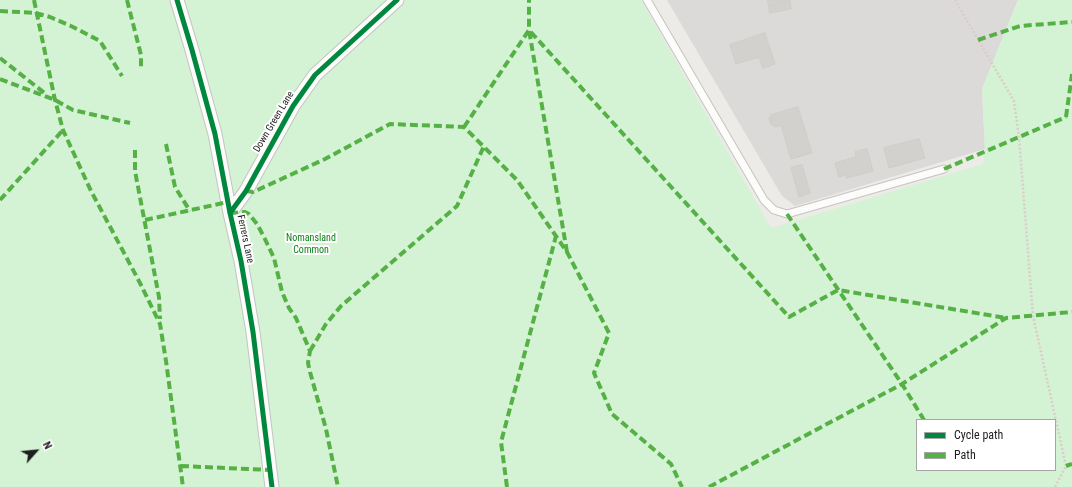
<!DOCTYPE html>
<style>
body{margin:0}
#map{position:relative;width:1072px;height:487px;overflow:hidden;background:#edebe7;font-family:"Roboto Condensed",sans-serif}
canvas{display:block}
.legend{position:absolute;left:916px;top:419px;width:140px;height:52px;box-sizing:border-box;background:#fff;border:1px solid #a5a5a5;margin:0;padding:5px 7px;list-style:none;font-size:12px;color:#1e1e1e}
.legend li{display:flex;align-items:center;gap:8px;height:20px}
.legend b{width:20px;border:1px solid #a5a5a5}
.north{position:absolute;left:16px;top:431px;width:40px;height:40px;-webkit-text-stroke:3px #fff;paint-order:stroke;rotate:63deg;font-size:11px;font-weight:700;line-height:16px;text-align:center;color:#1e1e1e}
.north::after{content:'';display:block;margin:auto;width:14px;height:18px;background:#1e1e1e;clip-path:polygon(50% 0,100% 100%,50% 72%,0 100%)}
</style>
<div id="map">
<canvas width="1072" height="487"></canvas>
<ul class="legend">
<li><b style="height:5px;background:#00873e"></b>Cycle path</li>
<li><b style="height:5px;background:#55b145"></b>Path</li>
</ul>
<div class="north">N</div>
</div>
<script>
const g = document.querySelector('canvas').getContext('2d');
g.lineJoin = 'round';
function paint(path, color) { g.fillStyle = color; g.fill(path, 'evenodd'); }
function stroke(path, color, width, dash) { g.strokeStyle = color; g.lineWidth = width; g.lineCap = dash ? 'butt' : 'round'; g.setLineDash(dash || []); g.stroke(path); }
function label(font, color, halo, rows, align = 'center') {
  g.font = font + ' "Roboto Condensed",sans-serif'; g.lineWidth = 4; g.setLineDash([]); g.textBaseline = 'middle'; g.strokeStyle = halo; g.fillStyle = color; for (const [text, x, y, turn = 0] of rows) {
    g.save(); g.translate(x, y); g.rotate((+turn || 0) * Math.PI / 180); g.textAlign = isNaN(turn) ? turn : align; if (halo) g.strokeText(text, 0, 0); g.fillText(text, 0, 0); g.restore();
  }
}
const residential = new Path2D(`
 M667 0H1018L982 89 985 149 795 206 782 196Z`);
const park = new Path2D(`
 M0 0H641L771 228 983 164 985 149 982 89 1018 0H1072V487H0ZM917 420H1055V470H917Z`);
const building = new Path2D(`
 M768 0H790L791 9 770 13Z
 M765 33 775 64 763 68 759 57 736 64 730 45Z
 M798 107 812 153 791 159 781 125 776 127 771 124 769 119 771 115Z
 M919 139 925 158 889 168 884 148Z
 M867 149 873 171 847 178 846 175 839 177 835 163 856 157 855 152Z
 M802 165 810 193 799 197 791 168Z`);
const path = new Path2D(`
 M955 0 1014 101 1019 137 1033 316 1066 466 1055 487`);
const lane = new Path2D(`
 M647 0 764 200 774 210 787 214 944 169`);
const street = new Path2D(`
 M177 0 192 50 215 134 230 213 241 261 253 332 272 487
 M230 213 246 191 293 106 315 75 397 0`);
const quiet = new Path2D(`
 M34 0 55 100 63 130 91 191 140 283 160 324 166 361 183 487
 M127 0 141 55V67
 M0 11 36 13 50 17 71 26 100 41 122 76
 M978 40 1020 26 1072 22
 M0 58 47 95
 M0 79 55 100 73 110 130 123
 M1066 117 1072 74
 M464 127 529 30V0
 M166 144 175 187 190 211
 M135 150V171L159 297 160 319
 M944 169 1066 117
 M246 191 253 192 325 159 390 124 464 127 517 180 567 252 609 333 594 373 612 414 671 464 682 487
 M0 200 63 130
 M230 213 245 212 249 214 257 224 264 237 274 258 282 292 289 308 296 318 310 351 308 363 310 372 326 429 338 487
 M787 214 902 384 924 420
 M145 220 228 202
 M567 252 529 30 789 317 838 290 1006 318
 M310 351 326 324 341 306 457 206 484 146
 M181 466 270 470
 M1066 466 1072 464
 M507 487 501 442 556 236
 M709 487 902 384 1006 318 1072 312`);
const cycleway = new Path2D(`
 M177 0 192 50 215 134 230 213 241 261 253 332 272 487
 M230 213 246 191 293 106 315 75 397 0`);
const streetNames = [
 ["Down Green Lane",274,122,-59],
 ["Ferrers Lane",245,239,78]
];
const parkNames = [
 ["Nomansland",311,238],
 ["Common",311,250]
];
paint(residential, '#dcdad8');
paint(park, '#d4f3d4');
paint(building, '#d3d1ce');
stroke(building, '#d0ccc8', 1);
stroke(lane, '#c5c4c3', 9);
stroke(street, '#c5c4c3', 15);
stroke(path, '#dbccca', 2.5, [2, 2]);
stroke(lane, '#fcfcfb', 7);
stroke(street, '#fcfcfb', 13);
stroke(quiet, '#55b145', 4, [8, 4]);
stroke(cycleway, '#00873e', 5);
label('10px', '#1e1e1e', '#fff', streetNames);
label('10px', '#097f14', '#fff', parkNames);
</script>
